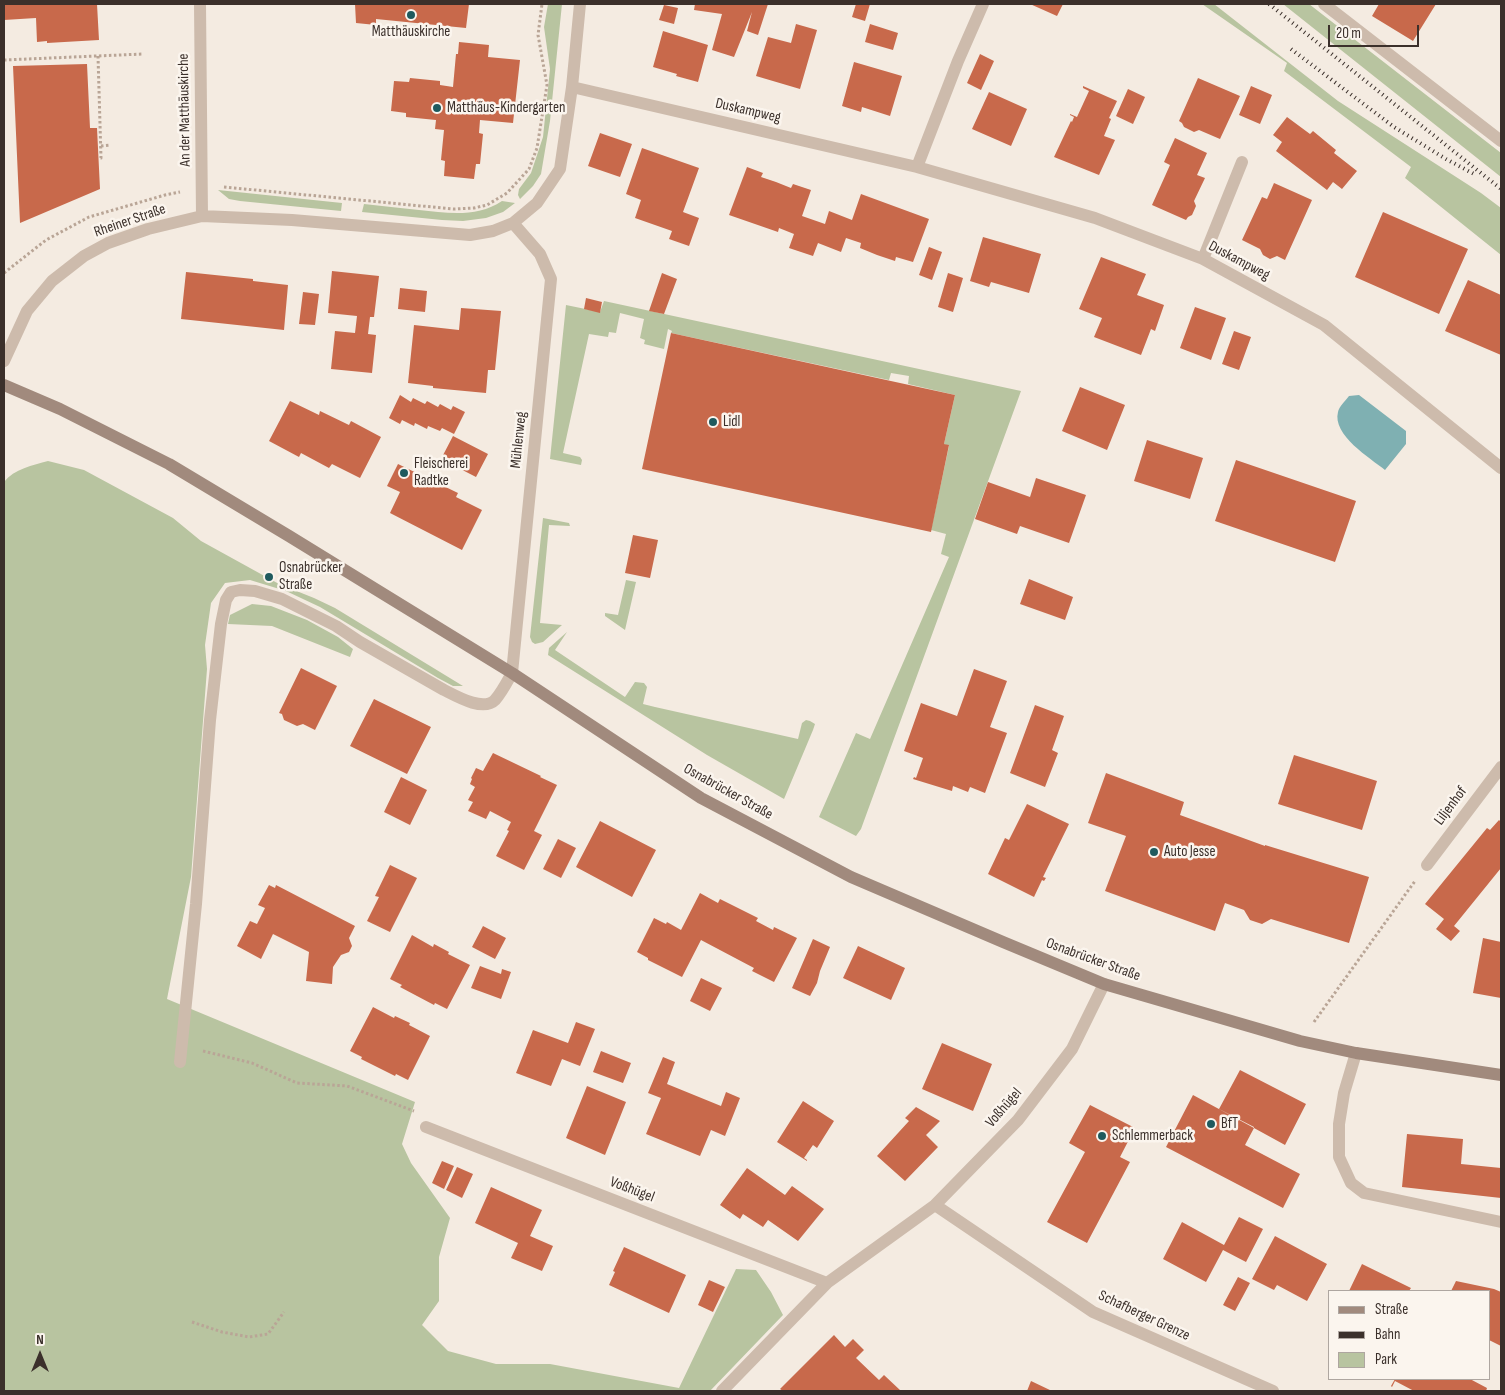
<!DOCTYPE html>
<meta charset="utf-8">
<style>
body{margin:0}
#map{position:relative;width:1505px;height:1395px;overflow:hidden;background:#f4ebe1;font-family:"Sofia Sans Condensed",sans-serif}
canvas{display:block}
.frame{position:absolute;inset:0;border:5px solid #3b302b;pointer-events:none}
.legend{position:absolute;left:1328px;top:1290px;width:162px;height:90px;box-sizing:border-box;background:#fbf5ee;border:1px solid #aea6a0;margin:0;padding:6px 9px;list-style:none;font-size:15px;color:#3b302b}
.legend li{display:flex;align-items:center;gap:10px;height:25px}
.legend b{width:25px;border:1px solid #aea6a0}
.north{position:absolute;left:15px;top:1330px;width:50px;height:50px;-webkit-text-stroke:4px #fbf5ee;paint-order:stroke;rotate:0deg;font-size:14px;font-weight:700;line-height:20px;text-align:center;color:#3b302b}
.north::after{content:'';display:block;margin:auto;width:18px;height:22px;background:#3b302b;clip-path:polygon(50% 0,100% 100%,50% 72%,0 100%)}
.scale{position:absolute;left:1328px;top:25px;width:91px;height:22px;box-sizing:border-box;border:2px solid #3b302b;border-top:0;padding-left:6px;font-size:15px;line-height:18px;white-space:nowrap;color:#3b302b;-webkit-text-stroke:4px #fbf5ee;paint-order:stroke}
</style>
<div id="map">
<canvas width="1505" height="1395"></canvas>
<div class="frame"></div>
<ul class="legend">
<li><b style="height:6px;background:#a18a7d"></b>Straße</li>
<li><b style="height:6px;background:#3b302b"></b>Bahn</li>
<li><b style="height:14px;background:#b8c4a0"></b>Park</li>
</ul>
<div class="north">N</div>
<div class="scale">20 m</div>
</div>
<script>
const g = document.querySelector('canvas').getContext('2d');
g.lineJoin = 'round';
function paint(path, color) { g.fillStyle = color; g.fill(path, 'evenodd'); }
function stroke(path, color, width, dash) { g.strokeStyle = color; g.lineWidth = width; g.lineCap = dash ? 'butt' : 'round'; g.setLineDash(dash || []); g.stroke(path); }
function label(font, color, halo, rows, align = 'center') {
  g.font = font + ' "Sofia Sans Condensed",sans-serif'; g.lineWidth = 5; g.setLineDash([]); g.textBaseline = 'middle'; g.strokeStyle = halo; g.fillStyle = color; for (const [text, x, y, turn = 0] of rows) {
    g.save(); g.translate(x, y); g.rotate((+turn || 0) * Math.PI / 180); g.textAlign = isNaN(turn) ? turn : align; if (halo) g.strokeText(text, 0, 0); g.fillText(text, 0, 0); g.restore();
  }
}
const green = new Path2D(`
 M548 4H562L550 121 541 174 533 186 520 199 518 195 519 189 531 173 543 137 550 69 544 27Z
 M1202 4H1214L1338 101 1481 193 1501 208V255L1405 178 1411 167 1284 71 1287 63Z
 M1283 4H1309L1501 153V177Z
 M218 190 342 203 341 211 240 201 229 199Z
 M502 201 515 203 503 212 486 218 463 221 442 220 362 212 364 204C382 206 400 208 419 210 447 213 477 218 502 201Z
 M604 301 1021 391 861 829 856 836 819 817 856 733 870 739 949 557 941 554 946 534 931 530 949 446 944 444 955 395 908 384 909 376 891 373 889 380 671 333 672 331 668 329 664 349 644 344 645 340 640 338 644 319 620 313 616 333 609 332 608 337 589 334 563 453 580 457 582 460 581 465 550 459 566 305 600 312Z
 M48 461 84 470 173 518 201 541 279 584 314 598 335 608 463 686H453L438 678 320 607 286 591 250 580 225 583 211 603 205 645 207 669 191 877 167 999 415 1102 402 1144 411 1163 450 1218 439 1257V1301L422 1325 448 1351 496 1364H550L679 1388 736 1269 756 1270 771 1292 783 1315 710 1391H4V482C14 469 33 465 48 461Z
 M543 518 569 523 570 526 549 525 540 623 562 625 543 642 535 644 532 642 530 637Z
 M626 580 636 582 625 630 605 616V613L618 615Z
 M252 604 271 606 307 620 338 637 353 649 350 657 272 626 228 624 230 615Z
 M567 632 555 650 625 697 635 682 644 683 647 687 643 704 655 707 798 739 802 723 806 720 810 721 815 724 813 730 784 799 707 755 548 655 549 648Z`);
const water = new Path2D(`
 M1359 395 1406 431V444L1385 470C1370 458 1332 435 1338 412 1339 407 1345 401 1349 396Z`);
const building = new Path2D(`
 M4 4H97L99 40 47 43V41L37 42 36 18 4 20Z
 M355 4H469L466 28 376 19V25L356 23Z
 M695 4H768L758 35 747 31 752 12 734 57 712 50 722 14 694 10Z
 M856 4H870L865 21 852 17Z
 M1030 4H1063L1057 16Z
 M1379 4H1436L1413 41 1372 16Z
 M664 5 678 8 674 24 659 20Z
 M796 24 817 30 800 89 756 76 768 37 791 43Z
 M870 24 898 33 893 50 865 42Z
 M663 31 708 45 698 82 676 76 677 74 653 67Z
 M459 42 489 45 488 57 520 60 513 123 480 120 479 133 483 134 480 164H476L474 179 444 176 445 161 441 160 444 130 435 129 436 120 406 117V113L391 111 394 81 409 82 410 78 440 81V85L453 87 456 54H458Z
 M980 54 994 61 981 90 967 83Z
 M854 62 902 76 890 116 862 107 861 112 842 106Z
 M87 64 90 128H97L100 189 20 223 13 66Z
 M1198 78 1240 96 1220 139 1199 130 1194 132 1184 127 1182 123 1179 121Z
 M1083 86 1117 101 1109 118 1111 119 1104 136 1115 140 1099 175 1054 157 1071 121 1072 122 1074 117 1070 115V114L1077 117 1089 91 1083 88Z
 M1251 86 1272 95 1260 124 1239 115Z
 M1128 89 1145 97 1133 124 1116 116Z
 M989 92 1027 109 1011 146 972 129Z
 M1287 117 1310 134 1313 131 1336 150 1334 153 1357 171 1342 189 1333 182 1327 190 1276 151 1282 142 1273 135Z
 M600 133 632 144 620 177 588 166Z
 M1175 138 1207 153 1197 175 1205 178 1194 201 1196 206 1192 215 1188 217 1186 220 1152 205 1170 165 1164 162Z
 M642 148 699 168 683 212 699 218 689 246 669 239 672 231 635 218 641 200 626 194Z
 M747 167 763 173 761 177 776 182 791 188 793 184 811 190 802 216 825 224 829 211 852 220 861 194 929 219 913 262 896 257 895 261 877 255 860 248 861 243 846 238 841 252 818 243 813 256 789 248 794 234 779 228 778 232 729 215Z
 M1274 183 1312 200 1285 260 1277 256 1270 259 1263 255 1260 249 1242 240 1262 197 1267 199Z
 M1383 212 1468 249 1439 314 1355 277Z
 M983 237 1041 254 1029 293 991 282 989 287 970 281Z
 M929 247 942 252 932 280 919 275Z
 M1101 257 1146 274 1137 295 1164 305 1155 331 1151 329 1141 355 1094 337 1102 318 1079 309Z
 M332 271 379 276 374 317H370L368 334 376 335 372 373 331 369 335 331 355 333 357 316 328 313Z
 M186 272 253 279V281L288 285 284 330 181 319Z
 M662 273 677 279 664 314 649 311Z
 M948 273 963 278 953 312 938 307Z
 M1468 280 1501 295V355L1445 331Z
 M400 288 427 291 425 312 398 309Z
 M303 292 319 294 315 325 299 324Z
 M586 298 602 302 600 313 584 309Z
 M1195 307 1226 318 1211 360 1180 348Z
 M461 308 501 311 495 370H488L486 393 433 388V386L408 383 414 325 459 330Z
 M1234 331 1251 337 1239 370 1222 364Z
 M671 333 955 395 944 444 949 445 931 532 642 469Z
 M1080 387 1125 405 1107 450 1062 431Z
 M400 395 411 402 413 398 425 404 427 401 438 407 440 404 451 410 453 406 465 412 454 434 442 428 440 431 428 426 427 429 415 423 414 426 402 420 400 424 389 418Z
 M290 401 319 415 320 411 349 425 351 421 381 437 360 478 332 464 329 468 301 453 299 457 269 441Z
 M453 436 488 454 476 477 441 459Z
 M1147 440 1203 458 1190 499 1134 481Z
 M1236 460 1356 501 1335 562 1215 521Z
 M398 464 458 493 456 497 482 510 462 550 390 513 400 492 387 486Z
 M1036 478 1086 495 1069 543 1020 526 1017 534 975 519 988 482 1030 497Z
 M633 535 658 540 650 578 625 573Z
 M1029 579 1073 597 1065 620 1020 604Z
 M301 668 337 686 315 730 303 724 297 726 284 720 282 714 279 713Z
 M974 669 1007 681 990 727 1007 733 985 793 970 787 968 792 953 786 952 791 913 779 914 777 916 778 923 758 904 751 921 703 957 716Z
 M374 699 431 727 407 774 350 746Z
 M1035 705 1064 716 1052 750 1058 753 1045 787 1010 773Z
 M493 753 541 776 540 777 557 785 534 831 542 835 524 870 496 856 509 831 507 830 511 822 490 811 486 819 468 811 473 802 468 800 475 787 470 784 472 779 471 778 476 768 483 771Z
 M1294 755 1377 781 1362 830 1278 804Z
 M1106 773 1184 802 1180 815 1265 846V845L1369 877 1349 943 1271 919 1262 924 1250 920 1244 910 1225 903 1215 931 1105 891 1126 836 1088 823Z
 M401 777 427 790 410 825 384 812Z
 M1027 804 1069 824 1043 877 1046 878 1044 881 1042 880 1034 897 988 874 1005 838 1009 840Z
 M1499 820 1501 822V868L1454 926 1460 931 1451 941 1436 929 1444 919 1425 904 1487 828 1490 830Z
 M600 821 656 850 632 897 576 867Z
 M558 839 576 848 561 878 543 869Z
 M390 865 417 878 390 932 367 921 379 897 375 896Z
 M269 885 275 888 276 885 355 926 349 938 352 946 349 952 341 955 333 967 332 984 306 981 309 952 273 934 261 959 237 946 250 921 257 924 265 908 258 905Z
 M700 893 718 903 720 899 758 918 756 921 773 930 774 927 797 938 774 982 752 971 754 968 701 940 682 977 648 960V958L637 952 654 918 666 924 667 922 681 930Z
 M483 926 506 938 495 959 472 947Z
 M412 935 433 947 434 944 449 952 448 954 470 965 447 1009 435 1003 434 1005 400 987 402 985 390 979Z
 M1483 938 1501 942V998L1473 993Z
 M813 939 830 947 820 971 817 983 810 996 792 988Z
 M858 946 905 968 891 1000 843 978Z
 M480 966 501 974 502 969 511 972 501 999 471 988Z
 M701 978 722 988 710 1011 690 1001Z
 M373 1007 394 1018 395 1016 410 1023 409 1025 430 1036 408 1080 396 1074 395 1076 361 1059 362 1057 350 1051Z
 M576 1022 595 1029 580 1066 562 1059 551 1086 516 1073 533 1030 568 1043Z
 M942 1043 992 1064 973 1111 922 1089Z
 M601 1051 631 1063 623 1083 593 1072Z
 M663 1057 675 1062 667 1084 721 1106 726 1092 740 1098 725 1136 711 1130 700 1156 646 1134 661 1098 648 1093Z
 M1240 1070 1306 1104 1285 1145 1254 1128 1245 1145 1300 1174 1283 1208 1166 1147 1193 1095 1254 1128V1127L1219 1109Z
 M587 1086 626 1102 605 1155 566 1138Z
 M803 1101 834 1121 817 1148 813 1145 804 1158 807 1160V1161L777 1142Z
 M1090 1105 1135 1128 1120 1157 1130 1162 1087 1243 1047 1222 1085 1152 1069 1143Z
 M916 1107 940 1121 926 1135 938 1147 905 1181 877 1156 909 1121 905 1118Z
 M1407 1134 1463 1139 1461 1164 1501 1168V1198L1402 1187Z
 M442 1161 454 1166 444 1189 432 1183Z
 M457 1167 473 1174 462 1198 446 1190Z
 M747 1168 785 1195 792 1186 824 1209 798 1241 768 1220 763 1227 743 1214 740 1219 720 1205Z
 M491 1187 542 1210 530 1236 553 1246 542 1271 511 1258 518 1243 475 1223Z
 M1239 1217 1263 1229 1246 1262 1223 1250 1206 1282 1163 1259 1182 1222 1224 1245Z
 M1275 1236 1327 1264 1307 1301 1277 1285 1274 1290 1252 1279Z
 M624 1247 686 1275 669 1313 609 1285 615 1272 613 1271Z
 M1362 1264 1411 1288 1409 1291H1349Z
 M1238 1277 1250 1283 1235 1311 1223 1305Z
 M709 1280 725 1287 713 1312 698 1305Z
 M1456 1281 1494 1289 1501 1292V1346L1489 1340V1291H1451Z
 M834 1335 845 1347 853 1339 864 1350 856 1358 879 1380 884 1375 901 1391H783L780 1389Z
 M1395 1379H1470L1487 1388 1486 1391H1414L1395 1381 1392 1387 1391 1386Z
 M1031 1381 1052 1391H1027Z`);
const path = new Path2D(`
 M98 56 101 158H99
 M4 60 143 54
 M101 146 110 145
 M224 187 453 209 474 208 487 205 507 193 529 169 537 148 547 85 538 35 542 4
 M4 273 46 240 89 217 165 195 180 192
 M1314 1022 1415 881
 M203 1051 252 1063 297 1083 347 1086 414 1111
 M192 1322 222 1332 249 1337 268 1334 284 1312`);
const service = new Path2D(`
 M1356 1053 1344 1093 1339 1124V1157L1351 1183 1364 1193 1501 1222
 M180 1062 196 904 210 720 221 624 226 600 231 592 240 590 255 591 282 599 336 626 360 642 444 690C456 696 483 712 495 700 502 692 507 682 512 673`);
const minor = new Path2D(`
 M200 4 202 216
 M1324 4 1501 141
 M572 87 917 167 1095 218 1203 259 1324 325 1501 468
 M917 167 958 61 983 4
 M1203 259 1242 162
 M4 361 27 311 52 281 84 256 108 243 148 229 202 216 292 220 470 235 493 231 513 223 537 203 560 169 572 87 580 4
 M512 673 551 279 540 254 513 223
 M1427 865 1501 767
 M426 1127 827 1283 935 1205 1018 1120 1072 1049 1104 984
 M935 1205 1093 1312 1273 1391
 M722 1391 827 1283`);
const secondary = new Path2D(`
 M4 385 60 409 169 464 289 536 512 673 701 798 851 877 1003 942 1104 984 1300 1041 1356 1053 1501 1075`);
const rail = new Path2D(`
 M1269 4 1501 189
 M1291 49 1394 127 1446 159 1474 174`);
const markers = [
 [411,15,5,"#1f5a5e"],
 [437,108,5,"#1f5a5e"],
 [713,422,5,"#1f5a5e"],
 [404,473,5,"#1f5a5e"],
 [269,577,5,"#1f5a5e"],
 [1154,852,5,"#1f5a5e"],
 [1211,1124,5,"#1f5a5e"],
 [1102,1136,5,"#1f5a5e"]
];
const poiNames = [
 ["Matthäuskirche",411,32,"center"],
 ["Matthäus-Kindergarten",447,108],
 ["Lidl",723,422],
 ["Fleischerei",414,464],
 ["Radtke",414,481],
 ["Osnabrücker",279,568],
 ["Straße",279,585],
 ["Auto Jesse",1164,852],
 ["BfT",1221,1124],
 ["Schlemmerback",1112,1136]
];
const streetNames = [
 ["An der Matthäuskirche",185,110,-91],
 ["Duskampweg",748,111,13],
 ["Rheiner Straße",130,221,-19],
 ["Duskampweg",1239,261,28],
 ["Mühlenweg",519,440,-84],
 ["Osnabrücker Straße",728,792,29],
 ["Liljenhof",1451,806,-53],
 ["Osnabrücker Straße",1093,960,20],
 ["Voßhügel",1004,1108,-49],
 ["Voßhügel",632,1190,21],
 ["Schafberger Grenze",1144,1316,25]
];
paint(green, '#b8c4a0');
paint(water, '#7fb0b2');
paint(building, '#c8694b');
stroke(path, '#b9a596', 3, [2.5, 2.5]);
stroke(service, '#cdbbac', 12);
stroke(minor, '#cdbbac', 12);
stroke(secondary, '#a18a7d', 12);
stroke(rail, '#3b302b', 4, [1, 4]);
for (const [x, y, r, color] of markers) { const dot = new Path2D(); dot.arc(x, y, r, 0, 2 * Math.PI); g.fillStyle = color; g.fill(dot); stroke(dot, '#fbf5ee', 2); }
label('15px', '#3b302b', '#fbf5ee', poiNames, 'left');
label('15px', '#3b302b', '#fbf5ee', streetNames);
</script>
